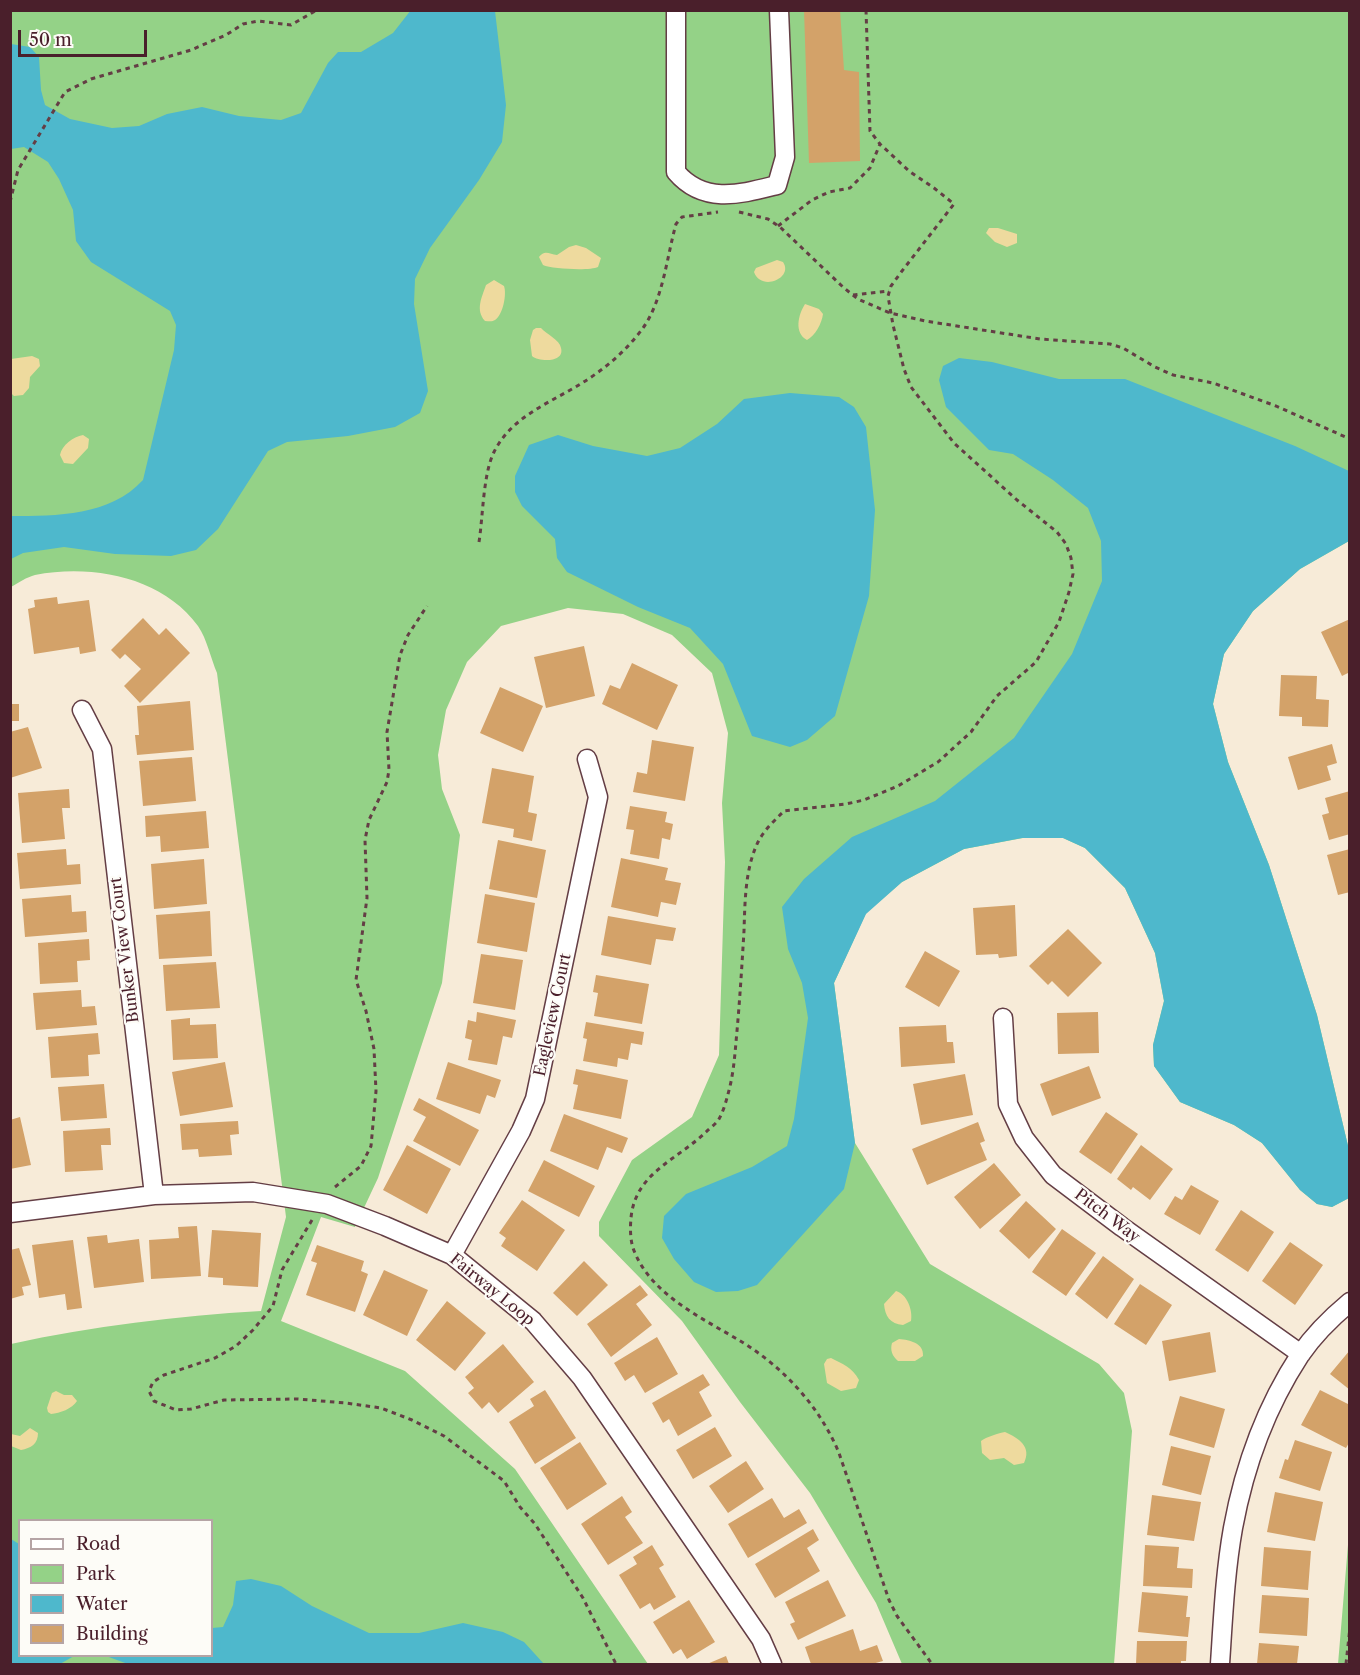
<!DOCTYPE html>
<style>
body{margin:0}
#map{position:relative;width:1360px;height:1675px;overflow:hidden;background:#f7ebd8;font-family:"Libre Caslon Text",serif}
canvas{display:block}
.frame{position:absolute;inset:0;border:12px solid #4a1f2b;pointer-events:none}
.legend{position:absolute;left:18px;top:1519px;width:195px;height:138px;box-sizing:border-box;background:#fdfcf7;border:2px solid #b5a4a5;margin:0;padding:8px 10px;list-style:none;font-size:18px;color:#4a1f2b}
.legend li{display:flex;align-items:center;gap:12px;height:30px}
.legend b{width:30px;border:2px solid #b5a4a5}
.scale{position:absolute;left:18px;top:30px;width:129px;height:27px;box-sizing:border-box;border:3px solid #4a1f2b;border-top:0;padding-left:8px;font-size:18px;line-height:21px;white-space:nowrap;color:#4a1f2b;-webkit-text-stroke:4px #fdfcf7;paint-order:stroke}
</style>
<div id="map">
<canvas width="1360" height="1675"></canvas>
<div class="frame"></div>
<ul class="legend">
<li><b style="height:8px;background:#fff"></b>Road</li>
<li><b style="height:16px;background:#94d287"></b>Park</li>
<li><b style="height:16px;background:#4eb8cc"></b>Water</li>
<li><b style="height:16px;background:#d3a269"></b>Building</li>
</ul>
<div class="scale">50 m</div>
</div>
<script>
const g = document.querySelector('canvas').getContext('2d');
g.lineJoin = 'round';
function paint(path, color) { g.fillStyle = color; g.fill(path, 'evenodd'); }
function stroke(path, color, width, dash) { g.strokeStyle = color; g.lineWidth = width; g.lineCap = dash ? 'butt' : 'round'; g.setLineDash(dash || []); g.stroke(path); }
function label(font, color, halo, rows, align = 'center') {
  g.font = font + ' "Libre Caslon Text",serif'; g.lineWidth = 4.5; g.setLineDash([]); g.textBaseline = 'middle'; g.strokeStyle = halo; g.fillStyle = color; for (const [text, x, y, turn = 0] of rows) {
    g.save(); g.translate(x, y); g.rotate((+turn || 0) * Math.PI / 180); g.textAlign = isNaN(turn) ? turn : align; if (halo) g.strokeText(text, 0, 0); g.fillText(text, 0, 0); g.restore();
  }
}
const green = new Path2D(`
 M11 11H1349V541L1300 569 1253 611 1224 654 1213 704 1228 762 1269 865 1317 1015 1349 1150V1198L1332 1207 1317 1204 1300 1190 1262 1143 1234 1125 1180 1102 1154 1066 1153 1045 1164 1001 1155 953 1125 888 1085 848 1063 838H1023L964 849 902 882 866 913 834 983 855 1143 930 1264 1099 1364 1124 1393 1132 1431 1114 1664H902L876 1603 810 1493 740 1402 682 1321 599 1236V1222L632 1160 692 1117 719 1055 725 862 722 803 728 733 712 673 672 635 623 614 568 608 501 626 467 662 446 710 438 755 442 789 460 835 442 983 378 1178 355 1227 321 1217 281 1321 405 1371 515 1469 648 1664H11V1344C93 1326 176 1316 261 1311L286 1217 217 673C211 659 207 639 198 626 162 577 93 564 35 575 27 577 18 583 11 587ZM20 1520H212V1656H20Z
 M1349 1533V1664H1338Z`);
const sand = new Path2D(`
 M989 228H998L1017 234V243L1007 247 995 242 986 233Z
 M576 245 586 248 601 258 598 267C590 271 552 269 543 265L539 257C545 249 550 255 557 255L569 247Z
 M777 260 783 262C794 278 761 292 754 272L756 268Z
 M494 280 504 286C507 294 503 315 495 320 492 322 489 321 485 321 475 310 482 297 486 285Z
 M805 304 819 309 823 314C822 323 815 336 807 340 794 333 798 315 805 304Z
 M536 328H541C546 334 560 340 561 348 565 363 539 362 532 356L530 340 533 330Z
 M32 356 39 359 40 366 30 377 29 388 23 395 14 396 11 393V359Z
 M83 435 89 439 88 448 73 464 64 463 60 455C62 445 73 437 83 435Z
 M896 1291C907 1294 913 1310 911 1321L903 1325C890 1324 885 1316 884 1304Z
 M899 1339C910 1340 924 1343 923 1356L915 1361H898C892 1356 890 1350 892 1343Z
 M831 1358C843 1364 852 1367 859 1380L856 1388 841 1391 827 1383 824 1364 827 1359Z
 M56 1391 64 1395H72L77 1401C72 1409 60 1413 51 1414L48 1412 47 1408 52 1393Z
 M30 1428 38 1433C38 1444 31 1448 21 1450L11 1446V1434L20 1436Z
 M1005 1432C1019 1438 1032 1447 1024 1463L1014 1465 1004 1458 990 1460 982 1453 981 1441C986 1437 999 1433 1005 1432Z`);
const water = new Path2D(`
 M411 10 495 11 506 105 502 142 479 180 430 248 415 279 414 304 428 391 420 413 395 427 348 436 287 442 268 451 218 529 196 550 171 556 115 554 64 547 23 553 11 559V516C57 516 110 516 143 480L174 350 176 325 170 311 91 262 76 241 73 210 59 179 48 162 24 147 11 149V44L30 47 39 57 41 90 45 105 70 119 112 128 139 126 167 114 202 107 239 116 281 120 301 113 328 63 338 52H361L393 33Z
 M959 358 992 362 1059 379H1125L1295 446 1349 471V541L1300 569 1253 611 1224 654 1213 704 1228 762 1269 865 1317 1015 1349 1150V1198L1332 1207 1317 1204 1300 1190 1262 1143 1234 1125 1180 1102 1154 1066 1153 1045 1164 1001 1155 953 1125 888 1085 848 1063 838H1022L964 849 902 882 866 914 834 983 855 1143 844 1189 757 1285 738 1291 716 1292 694 1282 674 1259 662 1238 664 1216 686 1194 752 1167 787 1146 794 1119 808 1018 802 983 788 949 782 907 804 879 852 837 935 801 1014 738 1072 654 1102 581 1101 541 1088 508 1053 480 1013 454 989 450 946 407 939 380 943 366Z
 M790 393 839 397 854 407 866 427 875 510 869 596 835 716 807 740 790 747 752 736 723 664 690 628 638 607 567 572 557 558 555 539 522 506 515 492V476L529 445 558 435 593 446 647 456 680 448 717 424 744 399Z
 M11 1539 19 1544 20 1656H74L60 1664H11Z
 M251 1579 281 1586 312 1606 369 1633H419L463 1623 503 1632 524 1642 544 1664H128L106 1656H212V1628L223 1627 233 1605 236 1581Z`);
const building = new Path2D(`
 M804 10H840L844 70 859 72 860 161 809 163Z
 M57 597 58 604 89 600 96 651 80 654 79 647 34 654 28 609 35 607 34 600Z
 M143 618 159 635 166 628 190 653 140 703 124 686 141 669 125 654 120 659 111 650Z
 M1350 619V672L1342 676 1321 632Z
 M584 646 595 696 546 708 534 657Z
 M632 663 678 685 657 730 602 704 610 685 620 689Z
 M1281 675 1317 676 1316 699 1329 700 1328 727 1302 726V717L1279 716Z
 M500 687 543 706 523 752 480 733Z
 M190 701 194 750 137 755 135 735H139L137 706Z
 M10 704H19V721H10Z
 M28 727 42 768 10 778V732Z
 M652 740 694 747 685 801 633 792 637 772 647 774Z
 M1332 744 1337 763 1327 766 1331 780 1298 790 1288 757Z
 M192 757 196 801 143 806 139 761Z
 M492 768 534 776 528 812 537 814 532 841 513 837 514 829 482 823Z
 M69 789 70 808H62L65 839 22 843 18 793Z
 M1350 791V834L1329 840 1322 815 1329 813 1325 798Z
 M630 806 667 812 665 822 673 824 670 840 662 838 659 859 630 854 634 830 626 829Z
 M206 811 209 848 161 852 160 836 146 837 145 816Z
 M498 840 546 850 537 898 489 889Z
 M66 849 67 865 80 864 81 884 20 889 17 853Z
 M1350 849V892L1338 895 1327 855Z
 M621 858 668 868 665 880 681 883 676 905 661 902 658 917 611 907Z
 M204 859 207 904 154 909 151 864Z
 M485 894 535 903 527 952 477 943Z
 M71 895 72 912 86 911 87 932 25 937 22 899Z
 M1015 905 1017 956 999 958 998 954 976 955 973 908Z
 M210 911 212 956 159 959 156 915Z
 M608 916 676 928 673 941 656 939 651 965 601 955Z
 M1068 929 1102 963 1068 997 1052 981 1048 985 1029 966Z
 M89 939 90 960 77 961 78 982 40 984 38 943Z
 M925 951 960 971 939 1007 905 987Z
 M481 954 523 960 515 1010 473 1003Z
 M216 962 220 1008 166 1011 163 965Z
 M596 975 649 984 642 1024 594 1016 598 993 593 992Z
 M81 990 82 1007 95 1006 97 1025 36 1030 33 993Z
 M477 1012 516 1020 512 1038 503 1036 497 1065 468 1060 472 1040 465 1038 468 1020 476 1022Z
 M1098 1012 1099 1053 1058 1054 1057 1013Z
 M190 1018V1025L216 1024 218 1058 173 1060 171 1020Z
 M586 1022 644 1032 642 1045 631 1043 628 1060 618 1058 617 1067 583 1061 587 1039 583 1038Z
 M946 1025 947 1042H953L955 1063 901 1067 899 1027Z
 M98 1033 100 1054 88 1055 89 1076 51 1078 48 1037Z
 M225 1062 233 1107 180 1116 172 1072Z
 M448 1062 501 1080 495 1098 487 1095 480 1114 436 1099Z
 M1089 1066 1101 1098 1052 1116 1040 1084Z
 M576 1069 628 1080 621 1119 573 1109 578 1085 573 1084Z
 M965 1074 973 1115 921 1125 913 1084Z
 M104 1084 107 1118 61 1121 58 1087Z
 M419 1098 479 1130 460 1166 413 1141 426 1117 413 1110Z
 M1106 1112 1138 1134 1111 1174 1079 1152Z
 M564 1114 628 1138 622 1153 607 1147 598 1170 550 1151Z
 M20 1117 31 1165 10 1169V1120Z
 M238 1121 239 1134 230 1135 232 1155 199 1157 198 1149 182 1150 180 1124Z
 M978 1122 985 1141 980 1143 987 1160 927 1185 912 1149Z
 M110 1128 111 1145H101L103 1170 65 1172 63 1131Z
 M407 1145 451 1169 427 1214 383 1190Z
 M1141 1145 1173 1169 1150 1200 1133 1187 1131 1190 1117 1179Z
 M544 1160 595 1186 579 1217 528 1191Z
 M994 1163 1021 1195 980 1229 954 1197Z
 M1191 1185 1219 1201 1200 1235 1164 1214 1175 1196 1182 1200Z
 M522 1200 565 1230 537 1271 501 1246 506 1238 499 1233Z
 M1026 1201 1056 1229 1029 1259 999 1231Z
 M1241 1210 1274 1232 1248 1272 1215 1250Z
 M197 1226 201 1276 151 1279 149 1240 179 1238 178 1227Z
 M1062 1229 1096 1253 1066 1296 1032 1272Z
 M212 1230 261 1233 258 1287 223 1285V1278L208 1277Z
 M107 1235 108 1243 139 1239 144 1282 94 1288 87 1237Z
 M73 1240 82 1308 67 1310 65 1294 39 1298 32 1245Z
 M1290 1242 1323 1265 1295 1305 1262 1281Z
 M317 1245 364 1261 361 1271 368 1274 355 1312 306 1295 317 1263 311 1261Z
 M19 1248 31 1285 22 1287 24 1295 10 1299V1250Z
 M1103 1256 1134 1279 1107 1319 1075 1294Z
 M584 1261 608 1285 577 1316 553 1293Z
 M384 1270 428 1290 407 1336 363 1315Z
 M1140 1284 1172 1305 1146 1345 1114 1324Z
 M640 1285 648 1295 636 1304 652 1325 611 1357 587 1324Z
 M447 1301 486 1333 455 1371 416 1340Z
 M1210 1332 1216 1372 1169 1381 1162 1341Z
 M657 1337 678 1374 645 1393 634 1375 625 1381 614 1363Z
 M503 1344 534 1382 498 1413 489 1402 482 1409 468 1393 474 1388 465 1377Z
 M1350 1350V1390L1330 1374Z
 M703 1374 710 1385 699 1392 712 1416 678 1436 669 1419 663 1423 652 1403Z
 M545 1390 576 1438 535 1464 509 1422 534 1406 530 1399Z
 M1320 1390 1350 1405V1441L1346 1448 1301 1425Z
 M1180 1396 1225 1409 1214 1448 1169 1435Z
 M715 1427 732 1456 693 1479 676 1450Z
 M1295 1440 1332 1452 1320 1491 1279 1478 1285 1459 1288 1460Z
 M580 1442 607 1484 567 1510 540 1468Z
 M1171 1446 1211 1456 1201 1495 1162 1485Z
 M746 1461 764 1489 728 1513 709 1486Z
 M1275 1492 1323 1502 1315 1541 1267 1532Z
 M1152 1495 1201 1502 1194 1541 1147 1535Z
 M622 1496 632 1512 625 1517 643 1543 608 1565 581 1524Z
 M772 1498 784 1518 799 1509 807 1523 748 1558 728 1524Z
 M813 1529 819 1540 807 1548 820 1571 775 1598 755 1564Z
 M652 1545 664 1565 659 1568 676 1597 654 1610 650 1603 640 1609 619 1575 637 1564 633 1557Z
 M1145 1545 1179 1547 1177 1568 1193 1569 1192 1588 1143 1586Z
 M1264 1547 1311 1551 1308 1590 1261 1586Z
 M828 1580 846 1616 798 1640 790 1624 795 1622 785 1602Z
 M1142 1592 1188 1596 1186 1617H1190L1188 1637 1138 1632Z
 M1262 1595 1309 1598 1307 1636 1259 1633Z
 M689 1600 715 1642 687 1659 681 1649 673 1654 653 1622Z
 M853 1629 860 1651 877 1645 883 1661 872 1664H811L805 1647Z
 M1137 1641H1187L1186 1661H1181V1664H1136Z
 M1259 1643 1299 1646 1297 1664H1257Z
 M726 1656 729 1664H707Z`);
const path = new Path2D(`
 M866 10 870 131 880 144 909 171 934 188 954 204 902 271 891 286 888 296 893 325 904 369 911 387 954 443 1017 500 1057 532 1066 544 1071 558 1073 574 1069 592 1059 622 1036 662 997 696 971 732 938 762 898 786 864 800 846 804 784 811C775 820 764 830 758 842 745 869 745 901 744 931 742 964 740 997 737 1031 735 1052 734 1073 728 1094 726 1102 723 1112 719 1119 716 1124 710 1128 706 1132 677 1160 635 1173 631 1218 630 1228 630 1243 635 1253 653 1296 704 1319 742 1342 784 1368 820 1407 839 1453L889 1600 897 1616 932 1664
 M10 202 18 170 65 92 91 79 191 50 226 35 243 24 258 21 291 25 317 10
 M739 212 768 219 780 227 844 288 858 299 890 313 925 321 1040 339 1110 344 1123 348 1155 367 1173 375 1213 383 1276 406 1350 439
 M778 226 812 200 829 192 850 188 870 168 880 144
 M853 295 889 291
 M479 542C483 517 483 474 494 452 512 416 550 403 582 383 605 369 627 350 643 328 663 300 667 256 676 224L682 217 718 212
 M335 1187 361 1166 371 1146 376 1091 374 1049 366 1011 356 980 367 898 365 840 369 820 387 782 389 770 387 732 400 655 408 635 427 606
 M312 1220 282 1270 273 1306 253 1330 236 1346 215 1358 164 1375 153 1382 149 1391 154 1401 176 1410 191 1409 224 1400 298 1399 346 1403 381 1408 412 1420 444 1436 504 1481 520 1507 535 1524 583 1598 616 1664
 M1346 1664 1350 1627`);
const minor = new Path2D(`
 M676 10V172C704 205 741 194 777 185L785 157 779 10
 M82 710 102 749 154 1195
 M1003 1018 1008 1104 1024 1138 1053 1175 1122 1227 1301 1354
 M10 1213 154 1195 253 1192 327 1204 385 1226 452 1255 533 1321 582 1378 761 1639 772 1664
 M452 1255 521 1131 535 1099 598 797 587 759
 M1220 1664C1223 1619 1225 1573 1233 1528 1244 1468 1266 1407 1300 1355 1313 1336 1332 1317 1350 1302`);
const streetNames = [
 ["Bunker View Court",125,950,-97],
 ["Eagleview Court",553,1015,-78],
 ["Pitch Way",1107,1216,37],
 ["Fairway Loop",492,1290,39]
];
paint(green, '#94d287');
paint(sand, '#eeda9e');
paint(water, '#4eb8cc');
paint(building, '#d3a269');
stroke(minor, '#643e45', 21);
stroke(path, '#643e45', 3, [4.5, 4.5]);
stroke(minor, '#fff', 18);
label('16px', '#4a1f2b', '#fdfcf7', streetNames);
</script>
